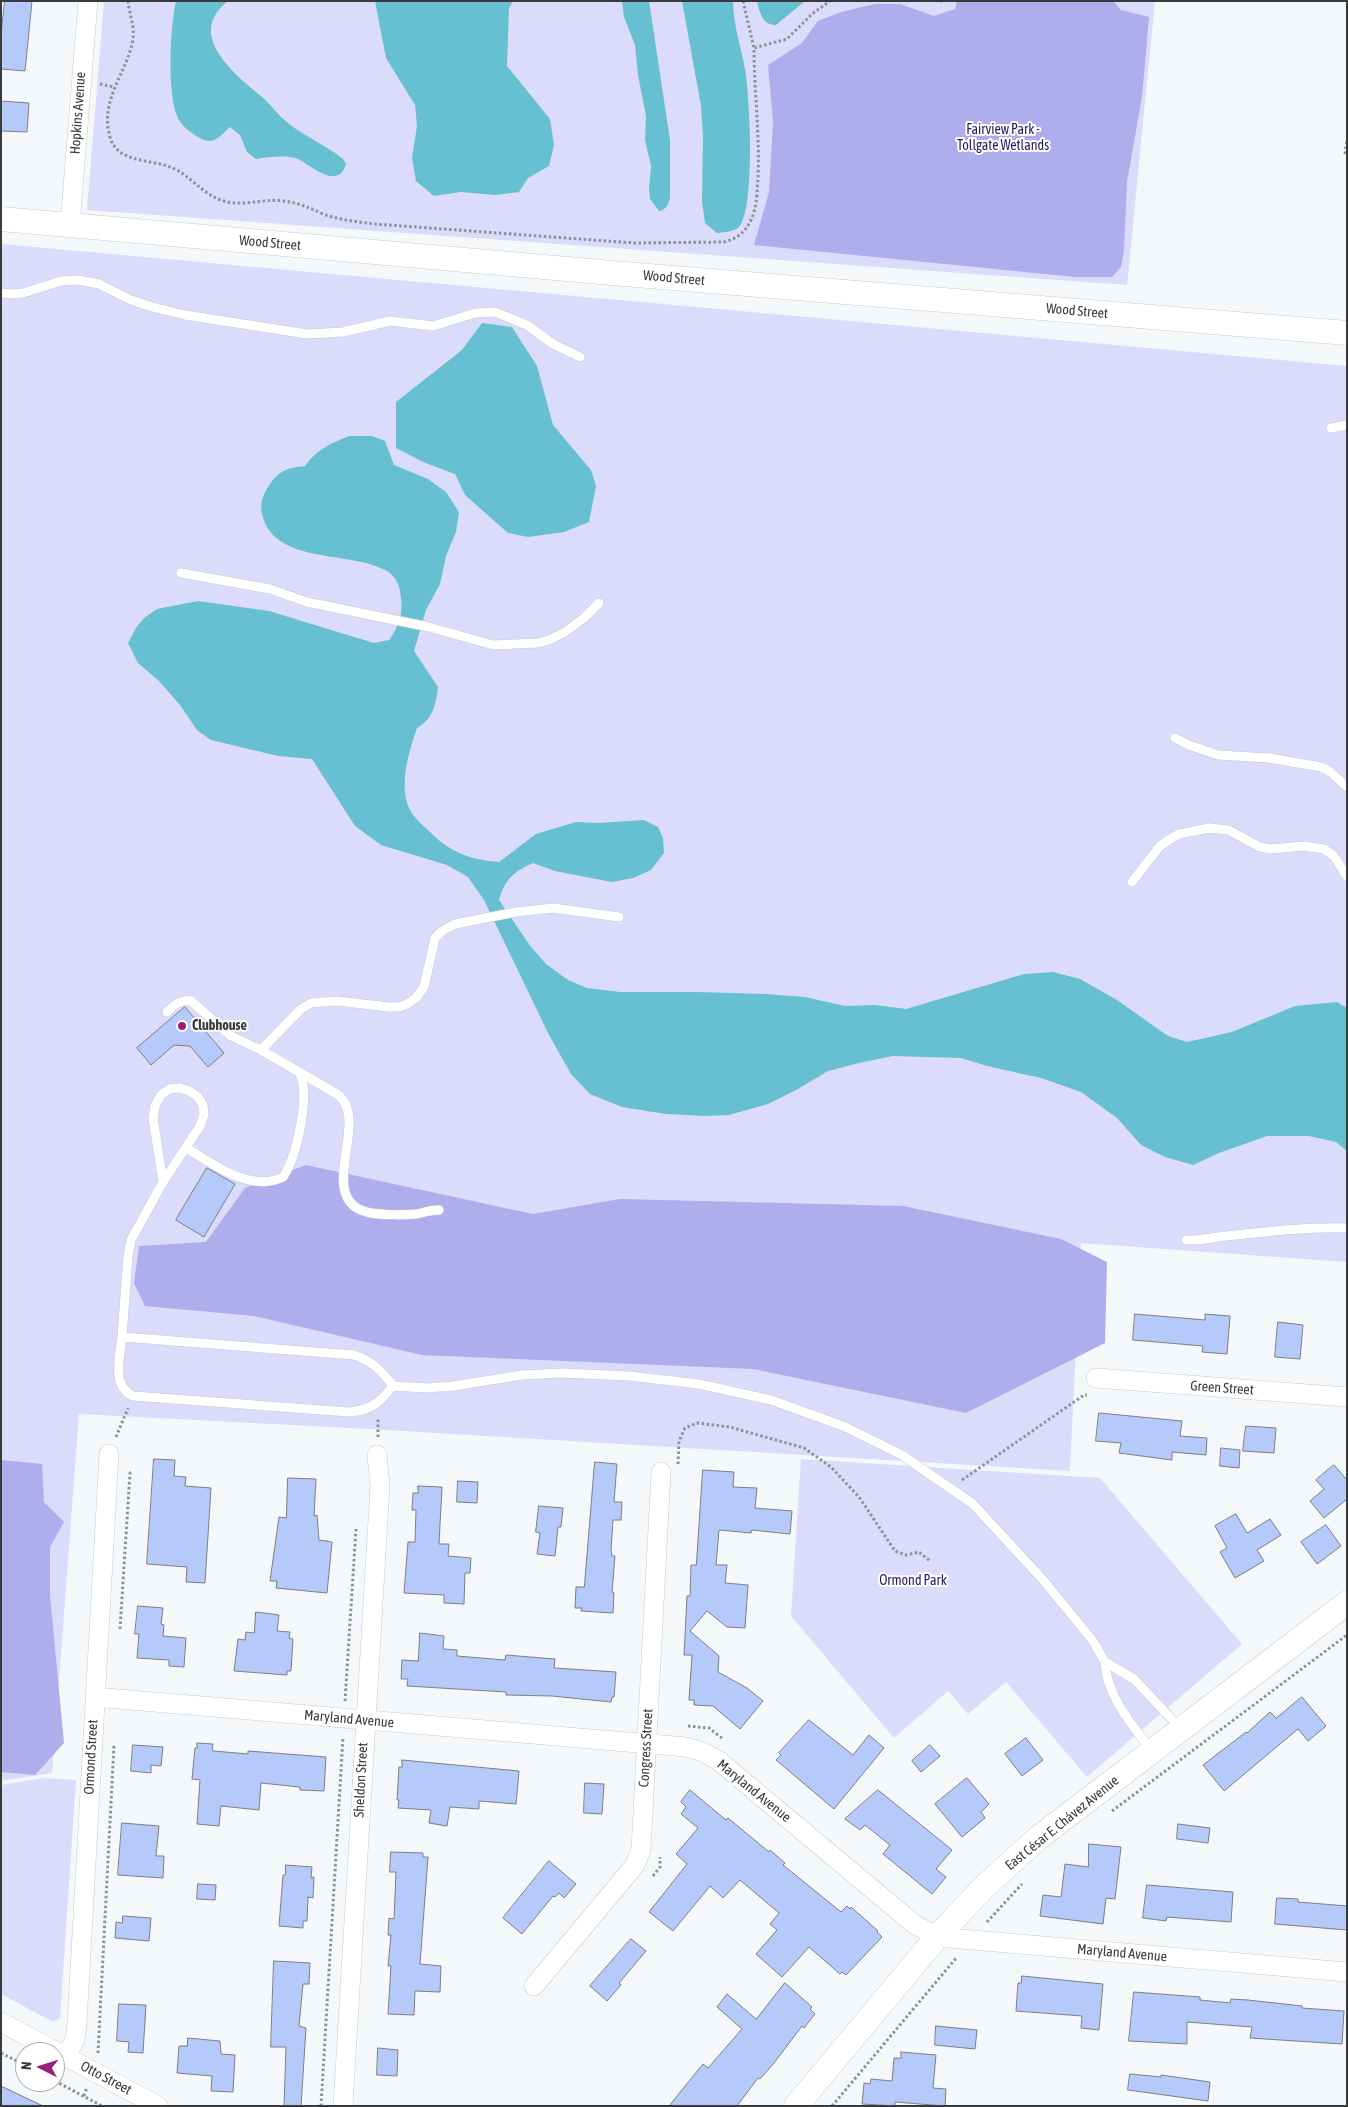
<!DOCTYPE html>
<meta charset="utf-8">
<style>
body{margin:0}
#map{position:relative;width:1348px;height:2107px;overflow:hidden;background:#f5f8fa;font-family:"Asap Condensed",sans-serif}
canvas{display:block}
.frame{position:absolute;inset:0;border:2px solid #393a3b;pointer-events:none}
.north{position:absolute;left:15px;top:2042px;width:50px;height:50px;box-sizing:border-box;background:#fff;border:1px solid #b0b0b1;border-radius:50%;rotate:275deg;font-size:14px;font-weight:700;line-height:20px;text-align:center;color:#393a3b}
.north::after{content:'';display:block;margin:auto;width:18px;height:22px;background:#992079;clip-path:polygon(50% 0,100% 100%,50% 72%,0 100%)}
</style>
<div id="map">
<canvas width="1348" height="2107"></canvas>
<div class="frame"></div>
<div class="north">N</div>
</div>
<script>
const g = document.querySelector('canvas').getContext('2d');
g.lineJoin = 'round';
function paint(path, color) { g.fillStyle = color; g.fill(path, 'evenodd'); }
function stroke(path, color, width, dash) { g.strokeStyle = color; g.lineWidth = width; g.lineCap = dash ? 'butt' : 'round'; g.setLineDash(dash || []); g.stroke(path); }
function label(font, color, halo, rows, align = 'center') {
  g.font = font + ' "Asap Condensed",sans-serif'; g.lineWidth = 4; g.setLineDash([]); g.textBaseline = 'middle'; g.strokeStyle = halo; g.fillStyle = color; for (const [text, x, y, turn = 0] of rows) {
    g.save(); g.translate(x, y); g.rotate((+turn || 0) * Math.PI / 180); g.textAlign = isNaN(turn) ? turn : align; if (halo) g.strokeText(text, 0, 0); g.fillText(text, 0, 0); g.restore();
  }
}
const green = new Path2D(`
 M104 1H1155L1127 285 87 210Z
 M1 244 1347 366V1262L1081 1243 1070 1471 370 1429 79 1414 52 1773 1 1781Z
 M801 1459 1100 1478 1242 1644 1087 1777 1006 1682 968 1714 948 1691 894 1738 791 1616Z
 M44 1778 76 1780 60 2018 53 2022 1 1994V1785Z`);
const forest = new Path2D(`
 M957 1H1113L1121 10 1149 17 1142 97 1127 182 1124 250 1121 267 1112 277H1075L754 245 769 192 773 122 768 65 802 43 818 21 841 12 875 4H900L934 16 955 9Z
 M306 1165 533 1214 620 1199 903 1206 1061 1239 1107 1262 1105 1343 966 1413 753 1369 422 1355 254 1316 145 1306 134 1283 139 1246 206 1242 245 1188Z
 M1 1460 42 1464 44 1502 64 1522 50 1547V1595L64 1743 35 1775 1 1772Z`);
const water = new Path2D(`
 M176 1H228C185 34 234 74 261 96 271 104 277 115 288 123 305 137 326 145 343 159L346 164C337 193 309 162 295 158 282 155 269 157 256 159L247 152 240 135 230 127C217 139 213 147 195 135 188 131 180 124 177 116 167 91 170 28 176 1Z
 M375 1H513L509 8 507 66 550 119 554 145 549 166 528 178 519 192 495 195 461 192 434 196 416 181 412 158 417 126 415 105 386 58Z
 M622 1H649L670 140V198C668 205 666 210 659 211L650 199 649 189 651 166 645 140 646 116 638 75 635 45 624 17Z
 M682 1H733C733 24 741 46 745 69 750 98 755 200 741 224 737 232 725 232 717 233L705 223 702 201 703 136 701 106Z
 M757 1H805L776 25C762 25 760 13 757 1Z
 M482 323 512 327 537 366 553 425 591 470 596 486 589 522 564 532 528 537 508 533 465 495 455 474 423 462 396 448V402L462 350Z
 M349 436H372L385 441 394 465 428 479 446 492 459 512 456 532 446 556 440 584 426 610 414 651 438 687C436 704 433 719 417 728 409 751 398 786 410 810 414 818 424 826 431 833 451 853 472 860 499 862L536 834 576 822 598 823 644 820 658 827 663 838 664 853 651 870 633 878 612 882 555 871 533 863C513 872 505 879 499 900L531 947 546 964 568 980 587 988 620 992H696L765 994 805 997 845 1006 875 1005 906 1009 1024 974 1053 972 1080 979 1117 1000 1168 1036 1187 1042 1232 1032 1295 1006 1337 1002 1347 1008V1151L1336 1142 1309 1136H1267L1219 1153 1193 1165 1165 1157 1141 1145 1117 1118 1081 1092 1041 1078 987 1066 961 1058 893 1056 859 1063 828 1071 798 1089 768 1104 729 1115 705 1116 666 1114 622 1107 590 1094 571 1074 549 1035 484 900 468 877 447 865 381 845 355 826 312 759 278 756 211 740 197 730 180 705 159 681 138 663 128 643 136 628 144 618 157 609 198 601 269 611 374 643 389 640C399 626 403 614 401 598 400 588 398 581 391 574 388 570 382 569 378 567 345 553 282 561 265 523 259 509 260 500 268 487 278 471 286 468 305 466 316 450 331 443 349 436Z`);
const building = new Path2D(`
 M5 1H32L25 71 1 69V34Z
 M1 101 29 103 27 132 1 131Z
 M185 1007 224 1053 208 1067 190 1046 174 1045 151 1065 137 1048Z
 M207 1168 235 1184 204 1237 176 1220Z
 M1135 1314 1205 1320V1314L1230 1316 1227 1354 1202 1352 1203 1346 1133 1340Z
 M1278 1322 1303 1325 1300 1359 1275 1357Z
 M1099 1413 1182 1421 1180 1436 1207 1438 1206 1455 1172 1452V1460L1119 1453 1121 1443 1096 1441Z
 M1246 1426 1276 1428 1274 1453 1243 1451Z
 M1221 1448 1240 1450 1239 1468 1220 1466Z
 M154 1459 175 1460 174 1476 186 1477 185 1486 211 1488 205 1583 186 1582 187 1567 147 1564Z
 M595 1462 617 1464 614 1502H622L621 1520H613L611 1550 612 1556H615L612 1592 614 1593 613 1613 581 1611 582 1608H575L576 1587H584Z
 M1334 1465 1347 1480V1499L1324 1518 1310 1501 1324 1489 1316 1480Z
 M703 1470 734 1472 733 1487 757 1488 755 1508 792 1511 790 1534 752 1530 751 1533 719 1530 716 1565H727L725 1583 748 1585 745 1628 727 1627 707 1611 690 1631 719 1656 718 1672 747 1688 763 1701 740 1729 713 1706 694 1705V1700H689L692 1655H684L686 1616 687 1596H690L691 1565H696Z
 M288 1478 316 1479 314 1516 317 1515 319 1540 332 1542 327 1593 276 1588 277 1581H270L279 1517 286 1518Z
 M458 1481 478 1482 477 1503 457 1502Z
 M418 1486 442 1487 439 1544H449L448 1556 471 1558 470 1573H465L464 1604 444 1603V1595L404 1593 408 1542H415L416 1510H412L413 1493H418Z
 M539 1506 563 1508 561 1527H558L555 1556 537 1554 540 1533 536 1532Z
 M1236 1514 1247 1533 1270 1519 1281 1535 1257 1550 1264 1561 1235 1578 1220 1552 1227 1548 1215 1526Z
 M1326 1525 1341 1546 1317 1564 1301 1542Z
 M138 1606 163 1608 161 1624 164 1625 163 1636 186 1638 184 1667 169 1666V1660L137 1658 139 1634H135Z
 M256 1612 279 1615 277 1631 290 1632 289 1638 293 1639 291 1671H287V1675L234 1671 238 1639 245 1640 246 1632 254 1633Z
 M420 1633 444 1636 443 1649 457 1650V1656L505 1660 506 1655 555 1659 554 1668 616 1672 614 1697H612L611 1702 552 1696 506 1695V1692L407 1686 408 1679H401L402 1660 418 1661Z
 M1302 1697 1326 1726 1308 1741 1298 1729 1224 1791 1203 1765 1246 1732 1247 1733 1270 1712 1276 1718Z
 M809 1720 853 1755 869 1735 884 1748 834 1809 776 1760 781 1755 779 1753Z
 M1026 1738 1043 1760 1022 1776 1005 1754Z
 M197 1743 213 1744 212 1750 214 1751 248 1754V1751L326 1757 324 1791 300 1790V1787L261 1783 259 1810 221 1806 219 1826 197 1824 200 1780 192 1779 195 1748H197Z
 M133 1745 163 1747 161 1766 151 1765V1773L131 1771Z
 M930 1745 940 1756 921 1772 912 1761Z
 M402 1760 519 1771 516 1804 479 1801V1809L450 1807 447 1826 429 1823 431 1810 398 1808 399 1800H397L399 1767H402Z
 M967 1778 989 1804 981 1812 985 1818 962 1837 935 1804Z
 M585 1783 604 1784 602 1814 584 1813Z
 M690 1790 726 1820 728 1818 769 1852 770 1850 785 1863 783 1865 841 1912 847 1906 850 1909 851 1907 878 1931 877 1932 882 1937 846 1975 842 1972 840 1974 809 1947 782 1977 756 1954 777 1930 770 1924 779 1913 740 1880 723 1898 710 1886 673 1931 649 1912 687 1864 676 1854 698 1828 681 1814 686 1807 681 1802Z
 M878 1790 952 1850 936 1869 946 1877 932 1894 883 1854 890 1845 865 1825 860 1830 845 1819Z
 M122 1823 159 1826 156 1856H164L163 1878 118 1875Z
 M1178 1824 1210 1828 1208 1843 1177 1839Z
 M1089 1844 1121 1847 1115 1899 1106 1898 1103 1924 1040 1916 1043 1895 1061 1897 1065 1864 1088 1867Z
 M391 1852 423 1853V1857H428L420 1964 441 1966 440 1992 415 1991 414 2015 388 2014 391 1966H388L391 1935H388L389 1918 394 1919 396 1872H390Z
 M549 1861 576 1884 564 1898 559 1893 555 1897 553 1896 522 1934 503 1918Z
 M286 1865 312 1867 311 1878 314 1877 313 1898 308 1897 307 1921H303V1928L279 1926 283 1875H285Z
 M198 1884 216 1885 215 1900 197 1899Z
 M1147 1885 1233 1892 1231 1922 1167 1917 1166 1921 1143 1918Z
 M1277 1898 1298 1899V1902L1347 1906V1930L1275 1924Z
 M123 1916 151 1918 149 1941 115 1938 116 1922 122 1923Z
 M631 1939 646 1951 619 1983 621 1985 607 2001 590 1986Z
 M274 1961 310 1963 309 1984H303L299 2026 306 2028 301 2106H284L286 2047H271Z
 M1022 1976 1103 1984 1099 2030 1081 2028 1082 2016 1016 2011 1018 1983H1021Z
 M785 1983 812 2007 810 2009 815 2014 804 2028 802 2026 774 2063 760 2079 758 2078 737 2106H669L703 2064 708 2068 742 2029 717 2007 727 1994 756 2019Z
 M1134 1992 1200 1997V2000L1230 2003 1231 1999 1248 2000 1302 2006V2008L1344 2011 1342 2044 1250 2038 1252 2027 1187 2022V2044L1129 2041Z
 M119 2004 146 2005 143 2053 128 2052 129 2042 117 2041Z
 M936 2026 977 2030 975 2049 935 2045Z
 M188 2038 220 2041 221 2054 235 2055 233 2092 211 2091 212 2076 177 2073 179 2046H187Z
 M378 2048 398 2050 397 2076 377 2075Z
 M901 2052 936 2055 933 2088 946 2089 945 2106 895 2102V2106L862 2104 864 2083 870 2084 871 2079 892 2081 894 2058H901Z
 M1130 2074 1161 2077V2075L1210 2082 1208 2101 1128 2090Z
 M1 2086 43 2106H1Z`);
const path = new Path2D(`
 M128 1C129 13 135 27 133 39 128 72 99 99 110 137 117 163 150 159 170 167 190 174 202 195 224 201 243 207 264 198 284 201 299 203 310 208 323 214 340 220 358 222 375 224L634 243 724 242C735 239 744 234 750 222 757 209 757 192 758 178 760 134 754 91 754 48L787 39 812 14 830 1
 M743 1 754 48
 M940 1H942
 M100 84 114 87
 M1345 154 1347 140
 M116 1437 128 1408
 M378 1437V1418
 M678 1464 679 1441 685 1428 697 1423 730 1427 804 1448 831 1467 859 1497 895 1551 906 1555 919 1552 930 1561
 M962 1480 1084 1395H1087
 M120 1629 130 1473 127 1471
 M345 1701 356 1529
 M688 1726 709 1728 723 1739
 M1112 1811 1347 1635
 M653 1876 660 1867V1857
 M987 1922 1022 1884
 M1 2053 25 2065
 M98 2053 114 1745
 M55 2081 102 2106
 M84 2096 87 2087
 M321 2106 343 1737
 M832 2106 957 1957`);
const service = new Path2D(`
 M1 293 13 294 23 293 61 281 78 280 99 284 131 300 152 307 185 315 307 334 343 332 390 321 433 326 475 313 495 312 527 325 553 344 580 357
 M1331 428 1347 425
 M181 573 270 589 307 602 429 627 493 645 538 643 549 640 565 632 584 618 599 603
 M1175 738 1189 745 1218 755 1269 758 1321 767 1328 770 1347 787
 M1132 882 1160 846 1170 839 1179 834 1209 828 1228 830 1260 847 1270 849 1304 846 1324 849 1334 856 1347 877
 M167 1012C174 1005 181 999 191 1001L231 1036 261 1050 301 1009 311 1003 337 1001 389 1007H399L407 1004 416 998 424 987 435 938 442 931 455 924 516 912 553 908 619 917
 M261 1050 337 1094C373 1120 311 1202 371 1213 382 1215 405 1215 417 1214 425 1212 431 1210 439 1210
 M186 1148C214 1164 250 1193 283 1177 297 1156 310 1097 300 1074
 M163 1182 200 1126 204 1114 203 1105 198 1097 189 1091 180 1088 169 1089 161 1095 155 1106 153 1118 163 1182 131 1240 128 1256 122 1337 354 1355C372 1361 382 1371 393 1386L426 1388 453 1386 522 1375 563 1373 629 1376 699 1384 771 1400 843 1426 902 1455 973 1504 1044 1581 1093 1641 1105 1662
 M1186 1240C1203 1241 1219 1236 1236 1235 1273 1231 1309 1227 1347 1228
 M122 1337C120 1357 111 1386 133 1396L349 1412C372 1410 379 1403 393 1386
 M1151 1750C1131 1723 1107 1697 1105 1662L1134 1679 1181 1729`);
const minor = new Path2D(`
 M70 225 88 1
 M1096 1378 1347 1397
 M95 1697 686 1747 703 1752 719 1761 914 1924 937 1937 1347 1972
 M534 1986 635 1865 641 1850 661 1472
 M1 2022 158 2106
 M66 2057 75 2039 77 2023 109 1454
 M343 2106 380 1486 377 1455`);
const tertiary = new Path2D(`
 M1 219 612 273 1347 333
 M796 2106 937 1937 983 1888 1038 1838 1347 1603`);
const markers = [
 [182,1026,5,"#992079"]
];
const streetNames = [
 ["Hopkins Avenue",78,113,-86],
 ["Wood Street",270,243,5],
 ["Wood Street",674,278,5],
 ["Wood Street",1077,311,5],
 ["Green Street",1222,1388,4],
 ["Maryland Avenue",349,1719,5],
 ["Congress Street",646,1748,-87],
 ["Ormond Street",91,1757,-87],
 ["Sheldon Street",361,1780,-87],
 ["Maryland Avenue",754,1791,39],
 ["East César E. Chávez Avenue",1062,1823,-39],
 ["Maryland Avenue",1122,1953,5],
 ["Otto Street",106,2078,28]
];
const parkNames = [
 ["Fairview Park -",1003,130],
 ["Tollgate Wetlands",1003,146],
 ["Ormond Park",913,1581]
];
const poiNames = [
 ["Clubhouse",192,1026]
];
paint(green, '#dbdbfb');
paint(forest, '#afadec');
paint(water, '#66c0d1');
paint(building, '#b5c9fa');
stroke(building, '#7d7e81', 1);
stroke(service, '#c7cacc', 10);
stroke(minor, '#c7cacc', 20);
stroke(tertiary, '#c7cacc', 25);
stroke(path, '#8f9193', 3, [2.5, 2.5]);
stroke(service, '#fff', 9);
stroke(minor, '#fff', 19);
stroke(tertiary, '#fff', 24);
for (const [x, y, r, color] of markers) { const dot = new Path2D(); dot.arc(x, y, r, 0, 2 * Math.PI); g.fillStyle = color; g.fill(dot); stroke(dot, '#fff', 2); }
label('14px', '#393a3b', '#fff', streetNames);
label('14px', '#291b62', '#fff', parkNames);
label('bold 14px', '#393a3b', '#fff', poiNames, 'left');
</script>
